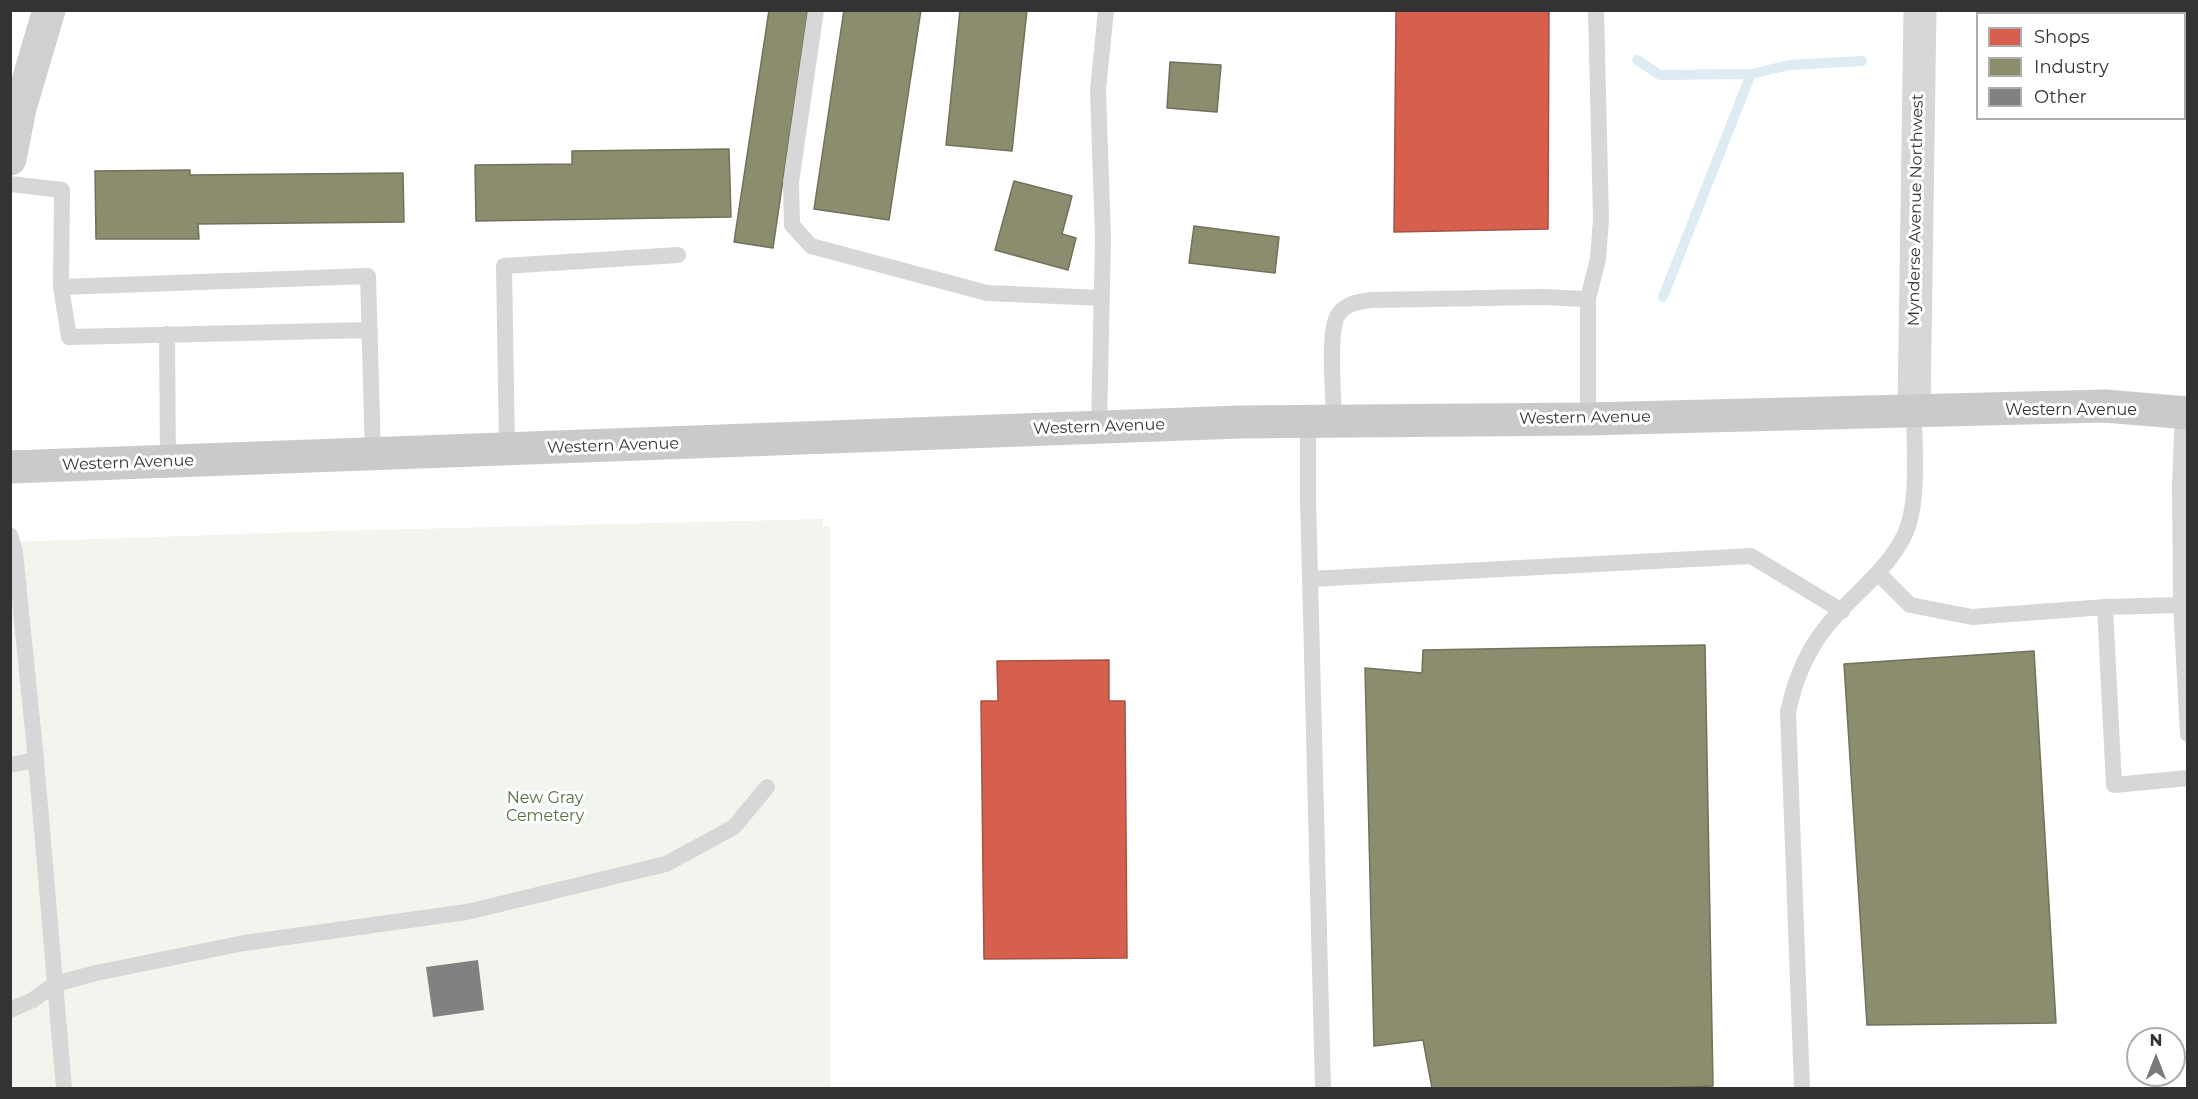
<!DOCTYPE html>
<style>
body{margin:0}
#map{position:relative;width:2198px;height:1099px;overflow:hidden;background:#fff;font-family:Montserrat,sans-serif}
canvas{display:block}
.frame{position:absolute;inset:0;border:12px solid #333;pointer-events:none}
.legend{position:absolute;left:1976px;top:12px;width:210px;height:108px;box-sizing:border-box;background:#fff;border:2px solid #adadad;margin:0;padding:8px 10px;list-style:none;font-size:18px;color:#333}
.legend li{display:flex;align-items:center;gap:12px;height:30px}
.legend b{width:30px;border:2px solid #adadad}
.north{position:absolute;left:2126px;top:1027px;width:60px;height:60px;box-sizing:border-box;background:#fff;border:2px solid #adadad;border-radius:50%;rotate:0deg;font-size:16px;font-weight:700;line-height:24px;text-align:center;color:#333}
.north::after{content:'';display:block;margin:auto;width:21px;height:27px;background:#7a7a7a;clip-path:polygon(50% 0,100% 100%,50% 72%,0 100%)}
</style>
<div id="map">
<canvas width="2198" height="1099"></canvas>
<div class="frame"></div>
<ul class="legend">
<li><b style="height:16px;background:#d6604d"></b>Shops</li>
<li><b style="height:16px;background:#8c8c6e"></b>Industry</li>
<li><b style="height:16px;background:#818181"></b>Other</li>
</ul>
<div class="north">N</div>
</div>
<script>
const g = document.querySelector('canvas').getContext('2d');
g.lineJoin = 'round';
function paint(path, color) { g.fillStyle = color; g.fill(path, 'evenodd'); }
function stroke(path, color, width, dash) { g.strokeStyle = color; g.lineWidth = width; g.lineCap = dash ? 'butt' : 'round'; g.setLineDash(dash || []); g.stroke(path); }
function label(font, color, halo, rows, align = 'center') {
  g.font = font + ' Montserrat,sans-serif'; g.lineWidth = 6; g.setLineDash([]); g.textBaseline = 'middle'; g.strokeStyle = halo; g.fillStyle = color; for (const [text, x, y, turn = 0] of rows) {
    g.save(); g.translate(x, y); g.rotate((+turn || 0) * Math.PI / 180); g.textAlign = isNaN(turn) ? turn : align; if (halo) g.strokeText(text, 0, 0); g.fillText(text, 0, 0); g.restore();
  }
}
const green = new Path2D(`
 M823 519V526H830V1088H11L10 542 331 531Z`);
const shops = new Path2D(`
 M1396 10H1549L1548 229 1394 232Z
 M1109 660V701H1125L1127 958 984 959 981 701H998L997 661Z`);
const industry = new Path2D(`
 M769 10H808L773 248 734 242Z
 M844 10H921L889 220 814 209Z
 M960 10H1027L1012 151 946 145Z
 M1170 62 1221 65 1217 112 1167 108Z
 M729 149 731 217 476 221 475 165 572 164V151Z
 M190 170V175L403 173 404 222 198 224 199 239H96L95 171Z
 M1014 181 1072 196 1062 234 1076 238 1068 270 995 250Z
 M1194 226 1279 237 1275 273 1189 263Z
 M1705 645 1713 1086 1664 1088H1432L1423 1040 1374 1046 1365 668 1422 673 1423 650Z
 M2034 651 2056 1023 1867 1025 1844 664Z`);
const stream = new Path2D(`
 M2105 14 2108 10
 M1637 60 1660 75 1751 74 1789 65 1862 61
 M1663 297 1751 74`);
const building = new Path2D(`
 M478 960 484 1010 433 1017 426 967Z`);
const lane = new Path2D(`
 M816 10 791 182 792 225 811 246 987 293 1102 298
 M10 184 62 190 61 287 368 276 373 454
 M61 287 69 337 370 330
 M1588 299 1598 259 1601 219 1596 10
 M167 334 168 461
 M1308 421V498L1323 1088
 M1334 421C1334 399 1327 331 1338 315 1346 303 1358 302 1371 300L1542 297 1588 299V419
 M1099 427 1103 239 1098 90 1106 10
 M507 449 504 266 678 255
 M10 535 15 552 36 760 64 1088
 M1879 574 1910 605 1972 617 2105 607 2181 605 2188 734
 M1310 579 1751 556 1842 611
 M2181 605 2180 484 2183 412
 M2105 607 2114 785 2188 778
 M10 765 36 760
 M10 1010 33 1000 55 984 96 973 244 943 467 912 666 864 734 827 767 787
 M1802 1088 1788 712C1794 685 1801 665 1816 641 1841 602 1883 578 1904 536 1920 504 1914 445 1914 410`);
const street = new Path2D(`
 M1914 410 1920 10`);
const secondary = new Path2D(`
 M10 159 20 108 49 10`);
const primary = new Path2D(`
 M10 467 1240 422 1588 419 2105 406 2188 413`);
const streetNames = [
 ["Mynderse Avenue Northwest",1916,210,-89],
 ["Western Avenue",2071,410],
 ["Western Avenue",1585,418,-1],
 ["Western Avenue",1099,427,-2],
 ["Western Avenue",613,446,-2],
 ["Western Avenue",128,463,-2]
];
const parkNames = [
 ["New Gray",545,798],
 ["Cemetery",545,816]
];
paint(green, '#f1f5ed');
paint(shops, '#d6604d');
stroke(shops, '#a55245', 1.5);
paint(industry, '#8c8c6e');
stroke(industry, '#71715c', 1.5);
stroke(stream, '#ddebf3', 10);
paint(building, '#818181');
stroke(lane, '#d7d7d7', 16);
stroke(street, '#d7d7d7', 33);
stroke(secondary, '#d0d0d0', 33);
stroke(primary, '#cacaca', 33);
label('16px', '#333', '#fff', streetNames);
label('16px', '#56703f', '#fff', parkNames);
</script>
